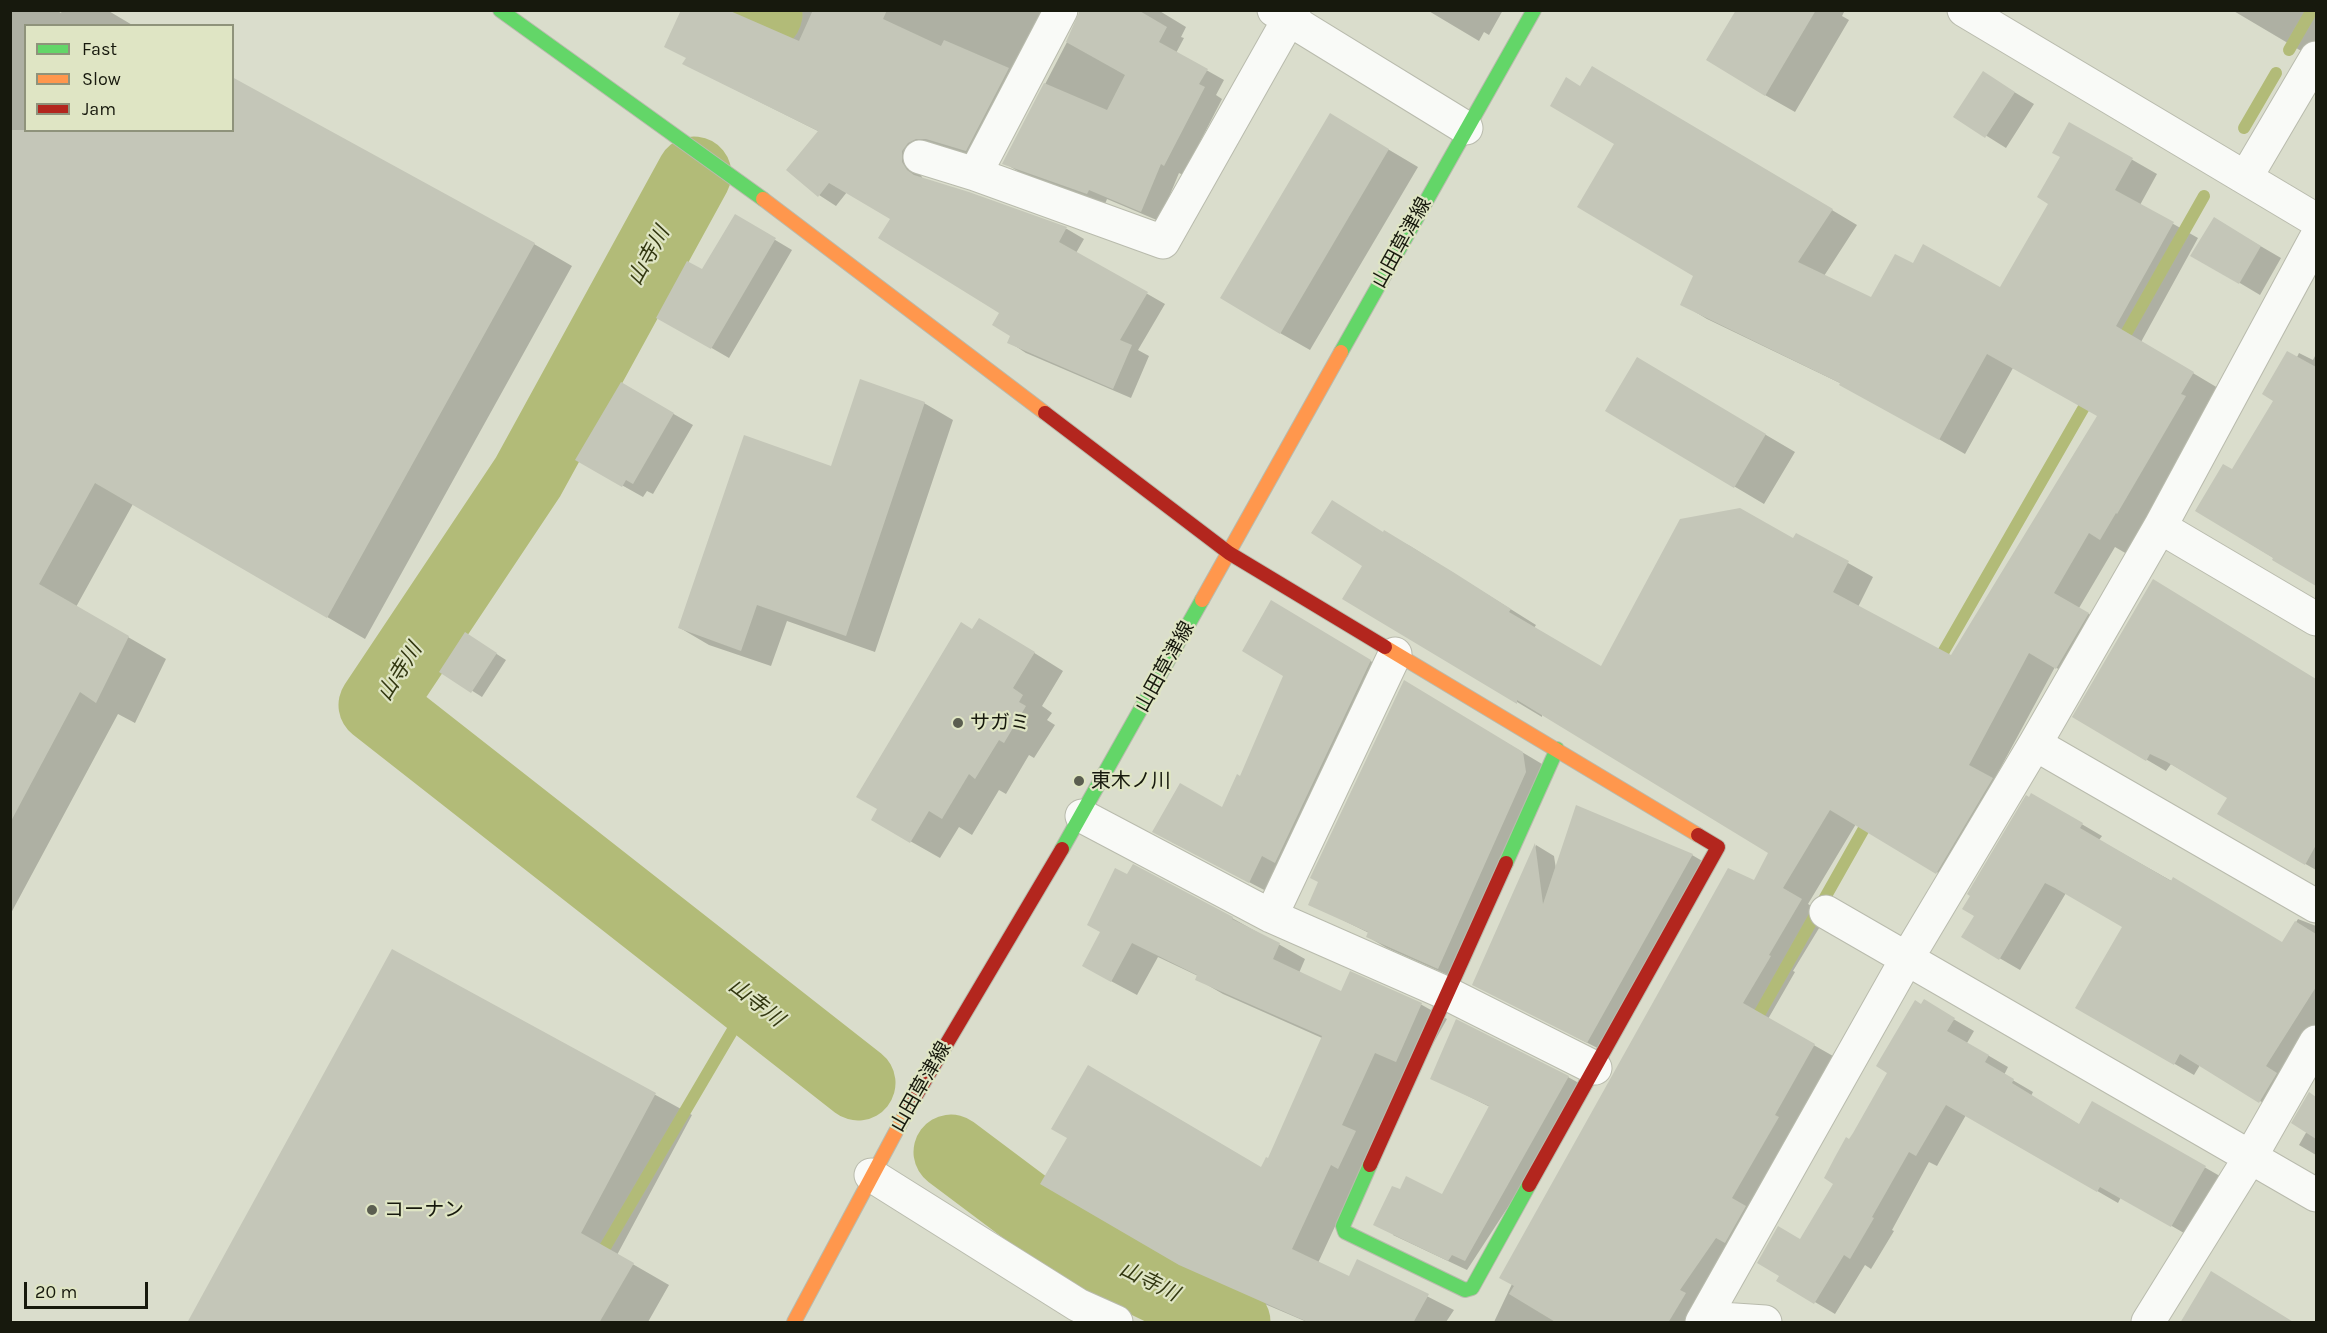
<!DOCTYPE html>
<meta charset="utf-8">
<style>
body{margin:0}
#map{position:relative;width:2327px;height:1333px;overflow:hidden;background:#daddcc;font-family:Karla,sans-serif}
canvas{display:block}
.frame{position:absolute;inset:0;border:12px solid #17190d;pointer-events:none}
.legend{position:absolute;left:24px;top:24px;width:210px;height:108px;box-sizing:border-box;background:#dfe5c4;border:2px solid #8f937b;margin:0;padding:8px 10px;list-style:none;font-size:18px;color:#17190d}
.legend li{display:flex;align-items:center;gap:12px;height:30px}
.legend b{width:30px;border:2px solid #8f937b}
.scale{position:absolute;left:24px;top:1282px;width:124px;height:27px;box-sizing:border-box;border:3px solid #17190d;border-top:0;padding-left:8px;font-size:18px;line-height:21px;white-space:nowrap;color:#17190d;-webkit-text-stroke:4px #dfe5c4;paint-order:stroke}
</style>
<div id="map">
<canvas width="2327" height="1333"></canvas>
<div class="frame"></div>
<ul class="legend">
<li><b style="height:8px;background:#63d668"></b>Fast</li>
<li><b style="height:8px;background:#ff974d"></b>Slow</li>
<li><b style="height:8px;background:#b3261e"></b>Jam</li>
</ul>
<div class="scale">20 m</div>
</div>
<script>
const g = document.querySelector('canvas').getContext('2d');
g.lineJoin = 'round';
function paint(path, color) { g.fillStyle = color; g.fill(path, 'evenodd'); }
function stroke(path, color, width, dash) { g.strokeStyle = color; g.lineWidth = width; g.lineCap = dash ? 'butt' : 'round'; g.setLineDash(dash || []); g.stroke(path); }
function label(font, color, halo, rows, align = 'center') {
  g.font = font + ' Karla,"Noto Sans JP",sans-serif'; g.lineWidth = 4.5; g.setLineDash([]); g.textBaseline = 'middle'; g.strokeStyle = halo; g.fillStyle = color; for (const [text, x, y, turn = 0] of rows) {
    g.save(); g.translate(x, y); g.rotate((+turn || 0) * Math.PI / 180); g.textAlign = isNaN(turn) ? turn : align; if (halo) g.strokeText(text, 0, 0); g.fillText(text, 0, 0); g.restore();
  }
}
const shadow = new Path2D(`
 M10 10H56L61 13 62 10H107L134 26H26V130L534 244 572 266 365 639 133 504 76 607 166 659 135 723 118 714 10 915Z
 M683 10H1063L984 161 919 172 923 179 1067 229 1084 239 1076 253 1165 304 1138 350 1149 356 1131 398 1026 353 1009 342 1012 336 1001 312 892 218 847 192 836 206 819 195 820 132 684 64 687 58Z
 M1081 10H1158L1186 27 1181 37 1184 38 1176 53 1224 80 1216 95 1222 99 1183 175 1179 173 1159 221 1107 199 1105 204 1021 173 1004 163 1079 19Z
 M1427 10H1503L1489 35 1484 32 1479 41Z
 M1737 10H1845L1842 16 1849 20 1795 112 1765 95Z
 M2232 10H2316V41L2308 55Z
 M1983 73 2034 104 2006 148 1955 116Z
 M1618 82 1857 225 1824 276 1872 299 1913 265 2001 289 2050 203 2070 124 2157 174 2140 205 2198 238 2141 342 2218 388 2127 554 2115 547 2079 608 2113 629 2082 683 2055 667 1994 780 2017 794 1962 887 1856 824 1808 904 1827 915 1793 971 1795 972 1768 1019 1840 1060 1703 1322H1494L1512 1284 1755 882 1770 852 1542 714V717L1344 598 1384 533 1410 546 1536 625 1534 628 1602 668 1794 540 1848 563 1873 577 1858 607 1952 657 2099 416 2013 368 1965 454 1842 384 1707 319 1682 304 1695 276 1581 87Z
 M1359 132 1418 167 1310 350 1280 333Z
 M735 216 792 250 729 358 658 317 702 271Z
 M2214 219 2281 258 2260 295 2193 255Z
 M2299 353 2313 360 2316 354V584L2197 511 2233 471 2276 400Z
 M1637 359 1795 452 1764 504 1607 411Z
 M621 384 693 425 653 494 647 491 643 497 577 460Z
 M924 403 953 420 875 652 787 621 771 666 709 645 680 628 831 468Z
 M2173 593 2316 680V870L2219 814 2229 798 2171 764 2166 771 2074 717Z
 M1290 613 1389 672 1268 892 1172 842 1223 809 1240 778 1285 675Z
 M973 631 1009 637 1063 671 1042 706 1052 713 1047 720 1055 725 1034 758 1029 755 1006 794 999 790 972 835 959 827 940 858 910 841Z
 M475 640 506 660 482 697 441 671Z
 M1423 693 1542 764 1457 979 1387 948 1368 937 1369 933 1310 904Z
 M2032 795 2102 836 2099 840 2283 944 2298 919 2316 926V1029L2280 1113 2200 1065 2194 1075 2077 1008 2124 926 2066 893 2020 970 1963 937 1976 915Z
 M1536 845 1554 856 1556 869 1692 855 1711 866 1607 1053 1474 984Z
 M1232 918 1305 959 1299 973 1342 993 1351 973 1422 1005 1447 1019 1357 1179 1318 1263 1349 1278 1358 1261 1454 1310 1446 1322H1307L1206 1279 1042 1183 1262 1169 1269 1160 1322 1038 1223 994 1197 979 1198 976 1158 957 1137 995 1109 980 1102 932Z
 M393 951 692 1115 617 1255 669 1285 648 1322H189Z
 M1924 1002 1974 1031 1967 1043 2008 1067 2004 1075 2033 1092 2031 1096 2080 1125 2093 1103 2225 1179 2191 1237 2121 1197 2118 1203 1966 1115 1937 1166 1929 1162 1892 1230 1894 1231 1871 1269 1865 1265 1835 1314 1778 1280 1835 1183 1850 1141 1889 1072Z
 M1568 1077 1586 1087 1467 1270 1393 1235 1401 1191 1443 1196 1490 1107 1432 1078Z
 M2310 1094 2316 1098V1155L2299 1145 2307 1131Z`);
const stream = new Path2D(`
 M2289 50 2312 10
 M2244 128 2276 73
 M2119 346 2204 196
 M1937 663 2091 395
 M1753 1025 1870 818
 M597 1261 751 999`);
const river = new Path2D(`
 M762 10 765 14
 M694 174 528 477 376 705 858 1083
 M951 1152 1079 1248 1233 1322`);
const building = new Path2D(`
 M681 10H728L799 41 813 10H887L883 19 941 46 944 40 1009 68 966 151 926 139H916L908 143 902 151V162L907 170 914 175 969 192 1067 227 1059 242 1148 292 1120 340 1132 345 1113 389 1007 343 1010 336 992 325 999 313 878 238 890 219 829 183 818 197 786 170 818 131 682 64 686 58 664 47Z
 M1080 10H1138L1167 27 1159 42 1208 69 1199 84 1205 87 1164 166 1161 164 1141 212 1089 190 1087 194 1002 164 1044 83 1107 110 1125 75 1066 42Z
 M1736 10H1816L1765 96 1706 60Z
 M1592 66 1833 209 1798 262 1871 297 1895 254 1913 263 1923 244 2000 287 2048 204 2037 197 2060 157 2052 153 2069 122 2133 158 2115 190 2174 222 2116 326 2194 372 2181 394 2186 396 2117 514 2116 513 2100 540 2089 533 2054 593 2089 613 2056 669 2029 653 1969 765 1993 778 1936 874 1830 810 1783 888 1802 899 1769 955 1771 956 1743 1003 1815 1044 1775 1115 1779 1117 1732 1198 1746 1206 1725 1243 1716 1238 1680 1290 1686 1293 1668 1323H1557L1509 1294 1514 1286 1499 1278 1728 868 1754 880 1768 853 1517 700V704L1342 599 1362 566 1311 533 1332 500 1383 532 1384 530 1453 572 1511 609 1509 612 1601 666 1680 519 1740 508 1793 538 1796 533 1849 561 1833 592 1951 655 2097 416 1987 354 1939 440 1839 385 1840 383 1680 305 1693 276 1577 207 1614 144 1550 106 1566 77 1580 86Z
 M1983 71 2015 92 1985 138 1953 117Z
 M232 77 535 243 327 618 95 483 39 584 129 636 96 703 80 692 10 823V130H232Z
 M1330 113 1389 149 1280 334 1220 298Z
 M735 214 776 238 711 349 656 318 687 261 702 269Z
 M2214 217 2261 246 2239 284 2190 256Z
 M2287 351 2316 367V586L2272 560 2273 558 2195 511 2223 464 2232 469 2273 401 2262 394Z
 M1637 357 1766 434 1734 488 1605 411Z
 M860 379 925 402 846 636 757 605 741 651 678 628 744 435 831 466Z
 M621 382 674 413 633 484 626 480 622 487 575 460Z
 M2153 579 2316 679V845L2305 865 2217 814 2227 798 2167 762 2150 754 2146 761 2072 717Z
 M1271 600 1371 660 1275 863 1262 856 1249 883 1152 832 1180 783 1222 807 1237 774 1240 776 1283 676 1242 651Z
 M979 618 1035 652 1013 688 1023 695 1019 702 1026 706 1004 743 999 740 975 779 969 774 942 819 929 811 910 843 871 820 877 809 856 797 961 622 972 629Z
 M465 632 497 653 471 693 439 672Z
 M1404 680 1523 752 1526 772 1438 969 1366 937 1368 932 1308 905 1318 882 1310 878Z
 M2031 793 2083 823 2080 828 2171 881 2173 877 2282 942 2295 921 2316 934V987L2266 1066 2277 1073 2259 1103 2180 1054 2174 1065 2075 1008 2122 927 2055 888 2045 883 1999 960 1961 937 1974 916 1962 909 1970 896 1967 894 2026 795 2029 797Z
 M1576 805 1693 854 1587 1043 1472 985 1535 843 1543 904Z
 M1133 864 1233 917 1232 919 1280 943 1273 959 1341 991 1350 971 1422 1003 1396 1062 1375 1053 1342 1125 1356 1131 1338 1169 1331 1165 1292 1249 1349 1276 1357 1259 1429 1294 1413 1323H1310L1179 1265 1040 1184 1067 1138 1051 1129 1088 1065 1261 1167 1266 1157 1268 1158 1322 1036 1195 980 1197 975 1132 943 1111 982 1082 966 1100 932 1087 925 1115 868 1127 874Z
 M392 949 656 1093 581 1233 634 1263 599 1323H187Z
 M1924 999 1955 1018 1947 1031 1989 1055 1985 1062 2014 1079 2012 1083 2079 1124 2092 1101 2206 1166 2171 1227 2100 1187 2097 1192 1946 1105 1916 1156 1909 1152 1872 1217 1874 1218 1850 1259 1844 1255 1814 1304 1776 1281 1779 1276 1757 1263 1778 1226 1800 1239 1833 1184 1824 1178 1835 1157 1846 1137 1849 1139 1853 1133 1887 1073 1876 1066 1915 1000 1921 1004Z
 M1456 1019 1569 1076 1465 1261 1452 1255 1448 1261 1373 1225 1392 1186 1400 1189 1406 1176 1442 1194 1489 1106 1430 1079Z
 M2309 1092 2316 1097V1139L2291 1123Z
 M2211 1271 2295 1323H2180Z`);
const street = new Path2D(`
 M1274 10 1466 128
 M1964 10 2316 220
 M920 157 975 174 1163 242 1294 10
 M975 174 1061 10
 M2246 177 2316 58
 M2160 527 2316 619
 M2035 744 2316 906
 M1082 816 1271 916 1448 994 1595 1068
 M1826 912 2316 1195
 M1271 916 1395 654
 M871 1175 1078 1305 1116 1322
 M1705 1318 1765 1322
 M1702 1322 1906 960 2035 744 2160 527 2316 238
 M2148 1322 2251 1156 2316 1042`);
const fast = new Path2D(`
 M500 10 763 199
 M1341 352 1534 10
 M1062 849 1202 600
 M1506 863 1557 749
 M1370 1165 1343 1226 1345 1232 1465 1290 1472 1288 1529 1185`);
const slow = new Path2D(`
 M763 199 1045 413
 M1202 600 1341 352
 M1385 647 1698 835
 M794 1322 908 1109`);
const jam = new Path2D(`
 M1045 413 1229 553 1385 647
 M908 1109 1062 849
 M1370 1165 1506 863
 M1529 1185 1718 847 1698 835`);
const markers = [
 [958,723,6,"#5b5e50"],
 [1079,781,6,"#5b5e50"],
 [372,1210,6,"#5b5e50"]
];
const streetNames = [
 ["山田草津線",1402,243,-61],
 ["山田草津線",1165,667,-61],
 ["山田草津線",921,1087,-60]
];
const poiNames = [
 ["サガミ",970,723],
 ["東木ノ川",1091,781],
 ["コーナン",384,1210]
];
const waterNames = [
 ["山寺川",649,256,-61],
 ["山寺川",400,672,-58],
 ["山寺川",756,1003,38],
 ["山寺川",1149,1282,26]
];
paint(shadow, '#0003');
stroke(stream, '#b2bb78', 12);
stroke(river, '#b2bb78', 75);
paint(building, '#c4c6b8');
stroke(street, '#b9bbad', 35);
stroke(fast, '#b9bbad', 16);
stroke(slow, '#b9bbad', 16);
stroke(jam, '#b9bbad', 16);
stroke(street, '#f9faf7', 33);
stroke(fast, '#63d668', 14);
stroke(slow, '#ff974d', 14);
stroke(jam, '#b3261e', 14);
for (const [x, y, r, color] of markers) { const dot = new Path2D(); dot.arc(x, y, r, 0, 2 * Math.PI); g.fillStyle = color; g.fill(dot); stroke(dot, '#dfe5c4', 2); }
label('20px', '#17190d', '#dfe5c4', streetNames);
label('20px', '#17190d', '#dfe5c4', poiNames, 'left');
label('italic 21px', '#333811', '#dfe5c4', waterNames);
</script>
